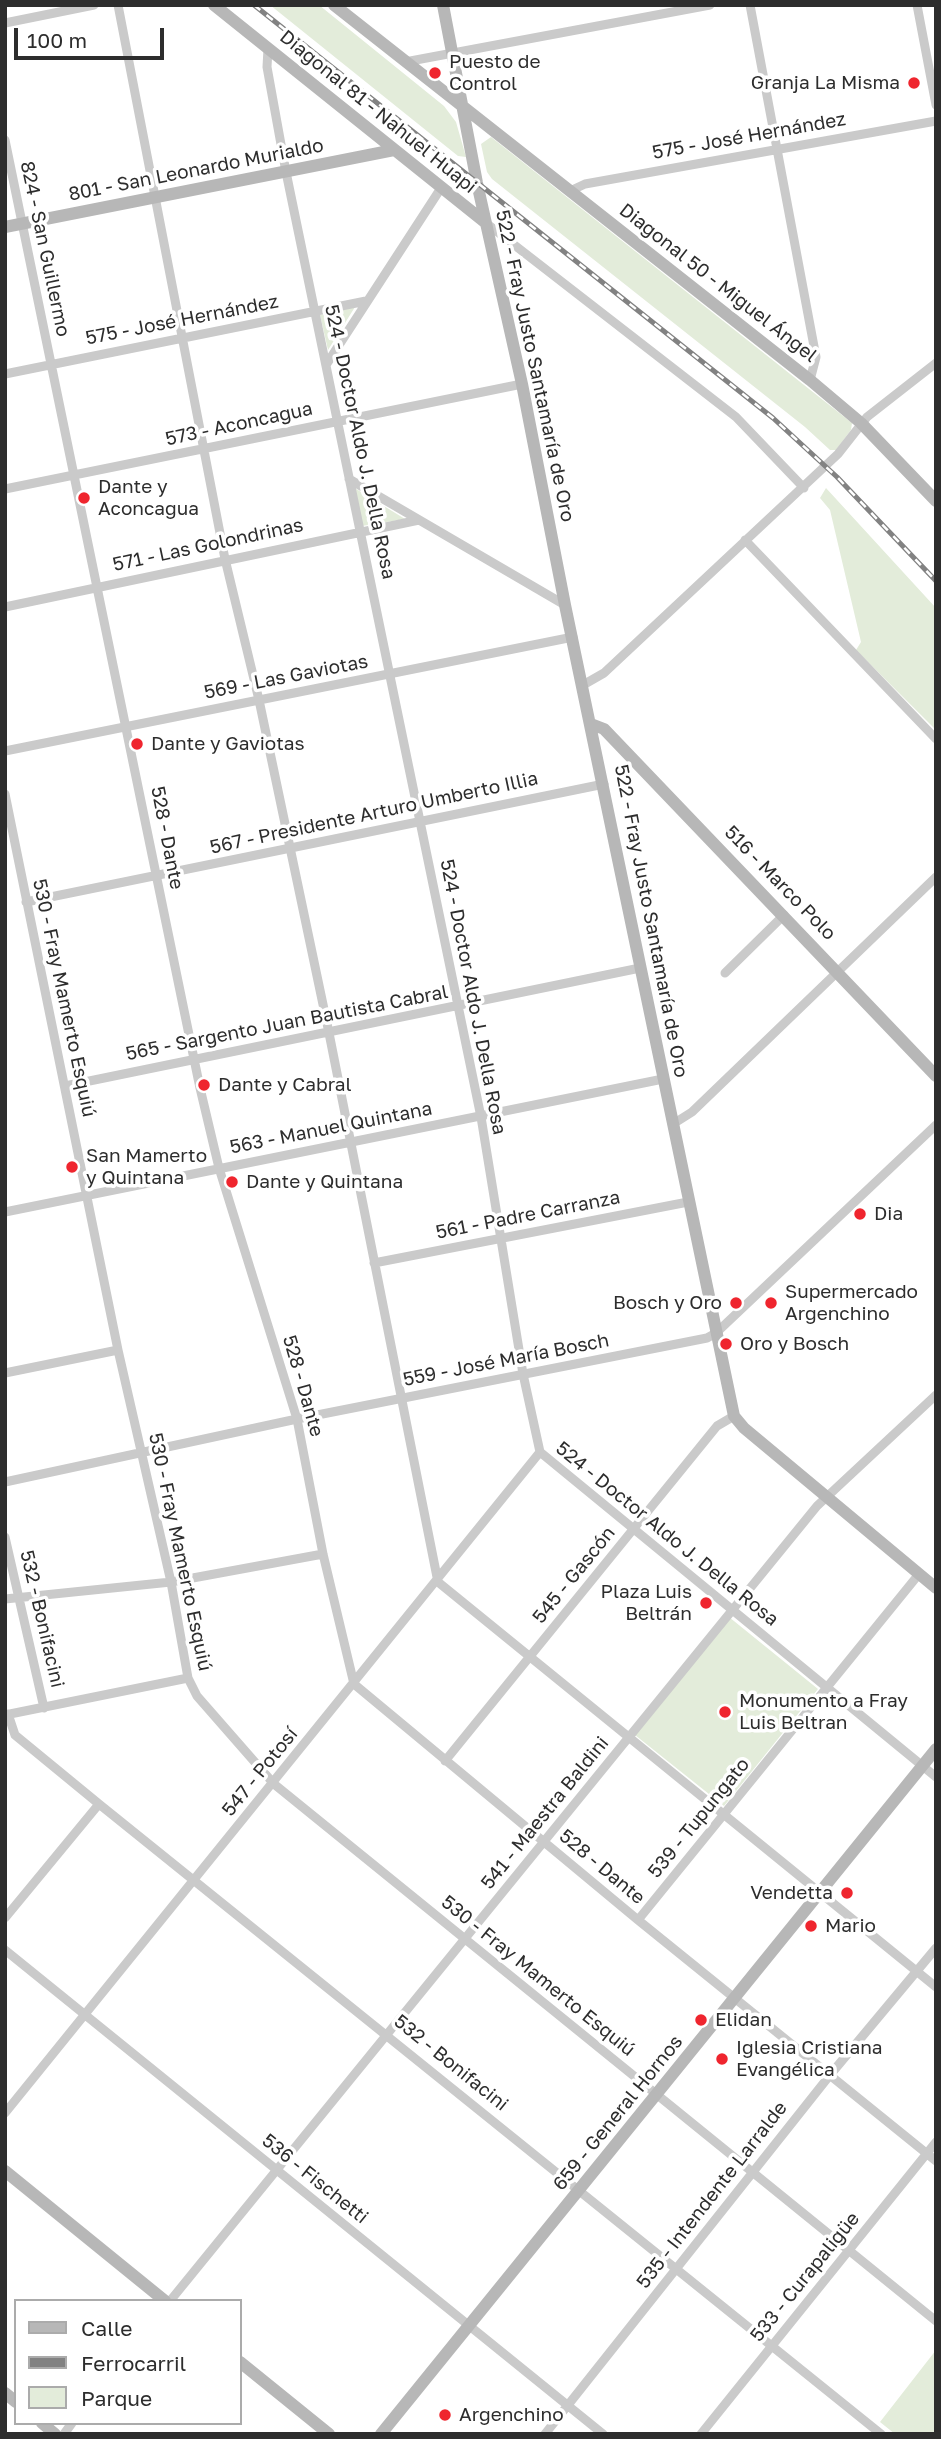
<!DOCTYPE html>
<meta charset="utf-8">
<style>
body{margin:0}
#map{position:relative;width:941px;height:2439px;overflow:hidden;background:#fff;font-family:"Golos Text",sans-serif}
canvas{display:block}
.frame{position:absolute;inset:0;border:7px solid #2d2d2d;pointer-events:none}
.legend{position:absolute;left:14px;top:2299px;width:228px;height:126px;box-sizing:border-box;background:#fff;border:2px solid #ababab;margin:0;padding:9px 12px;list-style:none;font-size:21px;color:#2d2d2d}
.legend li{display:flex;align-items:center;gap:14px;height:35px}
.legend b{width:35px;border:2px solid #ababab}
.scale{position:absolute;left:14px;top:28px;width:150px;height:32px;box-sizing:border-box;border:4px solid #2d2d2d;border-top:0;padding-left:9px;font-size:21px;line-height:24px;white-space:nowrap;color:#2d2d2d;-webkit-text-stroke:5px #fff;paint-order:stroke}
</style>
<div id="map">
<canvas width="941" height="2439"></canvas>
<div class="frame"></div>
<ul class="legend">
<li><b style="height:9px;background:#b7b7b7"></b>Calle</li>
<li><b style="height:9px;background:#828282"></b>Ferrocarril</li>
<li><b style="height:19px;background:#e3ecda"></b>Parque</li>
</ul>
<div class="scale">100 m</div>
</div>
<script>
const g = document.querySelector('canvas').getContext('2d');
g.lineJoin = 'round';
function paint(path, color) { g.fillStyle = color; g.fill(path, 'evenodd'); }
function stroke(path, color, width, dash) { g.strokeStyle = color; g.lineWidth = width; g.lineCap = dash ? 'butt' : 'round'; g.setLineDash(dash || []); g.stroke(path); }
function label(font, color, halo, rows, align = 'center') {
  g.font = font + ' "Golos Text",sans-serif'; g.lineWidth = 7; g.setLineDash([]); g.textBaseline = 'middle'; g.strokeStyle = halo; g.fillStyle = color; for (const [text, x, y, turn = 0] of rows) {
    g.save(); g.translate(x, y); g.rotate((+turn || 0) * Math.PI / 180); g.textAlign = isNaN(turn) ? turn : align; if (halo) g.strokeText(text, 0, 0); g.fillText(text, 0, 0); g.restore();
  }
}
const green = new Path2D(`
 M270 5H319L444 106 456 122 466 157 458 156Z
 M491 137 852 423 851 430 836 450H830L805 427 492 179 487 172 481 144Z
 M355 307 328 350 320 315Z
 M353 487 405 519 362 526Z
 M826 488 936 608V730L856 650 861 642 830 510 820 498Z
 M729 1617 818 1689 724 1806 635 1735Z
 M936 2350V2434H895L880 2422Z`);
const street = new Path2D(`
 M118 5 225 559 259 700 329 1033 438 1582 936 1987
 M750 5 816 357 810 380
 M917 5 936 105
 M5 23 94 5
 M268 49 267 67 286 172 481 1117 523 1374 540 1452 936 1777
 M405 62 710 5
 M5 140 200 1088 219 1168 297 1419 323 1554 354 1684 638 1920 936 2161
 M570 191 585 184 936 121
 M486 223 736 417 804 488
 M326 365 441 188
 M5 374 366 301
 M349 479 565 605
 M5 489 522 384
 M745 540 936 739
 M5 607 419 520
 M583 685 604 673 838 454 867 417 936 363
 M5 751 573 637
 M5 794 118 1350 171 1582 188 1678 197 1696 274 1784 936 2321
 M26 902 604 784
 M725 973 784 915
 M65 1086 640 968
 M673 1124 692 1112 936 877
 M5 1212 663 1079
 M374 1263 688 1202
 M5 1373 118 1350
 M5 1482 297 1419 707 1338 716 1333 936 1125
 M5 1537 44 1708
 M5 1599 171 1582 323 1554
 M8 1714 15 1735 99 1804 881 2434
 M5 1715 188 1678
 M445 1761 717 1426 734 1416
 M5 1918 99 1804
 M638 1920 919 1574
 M5 1950 603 2434
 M5 2113 540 1452
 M170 2301 817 1506 936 1395
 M64 2434 72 2423
 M545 2434 830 2075 936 1948
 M701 2434 936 2142`);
const secondary = new Path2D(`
 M214 5 486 223
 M334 5 810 380 861 423 936 501
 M443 5 477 183 522 384 565 605 734 1416 744 1428 936 1588
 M5 227 394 150
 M591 724 604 729 936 1076
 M5 2171 165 2301
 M240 2362 329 2434
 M5 2393 16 2402
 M42 2423 55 2434
 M381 2434 936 1749`);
const rail = new Path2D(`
 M254 5 773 418 837 477 936 581`);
const markers = [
 [435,73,7,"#ef252e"],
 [914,83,7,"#ef252e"],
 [84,498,7,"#ef252e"],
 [137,744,7,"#ef252e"],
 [204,1085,7,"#ef252e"],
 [72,1167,7,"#ef252e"],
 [232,1182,7,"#ef252e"],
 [860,1214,7,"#ef252e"],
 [736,1303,7,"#ef252e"],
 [771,1303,7,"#ef252e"],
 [726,1344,7,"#ef252e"],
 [706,1603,7,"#ef252e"],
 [725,1712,7,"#ef252e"],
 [847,1893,7,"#ef252e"],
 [811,1926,7,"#ef252e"],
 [701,2020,7,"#ef252e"],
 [722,2059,7,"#ef252e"],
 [445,2415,7,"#ef252e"]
];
const poiNames = [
 ["Puesto de",449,62],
 ["Control",449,84],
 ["Granja La Misma",900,83,"right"],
 ["Dante y",98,487],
 ["Aconcagua",98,509],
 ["Dante y Gaviotas",151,744],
 ["Dante y Cabral",218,1085],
 ["San Mamerto",86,1156],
 ["y Quintana",86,1178],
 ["Dante y Quintana",246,1182],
 ["Dia",874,1214],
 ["Supermercado",785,1292],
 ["Argenchino",785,1314],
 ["Bosch y Oro",722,1303,"right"],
 ["Oro y Bosch",740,1344],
 ["Plaza Luis",692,1592,"right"],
 ["Beltrán",692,1614,"right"],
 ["Monumento a Fray",739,1701],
 ["Luis Beltran",739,1723],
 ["Vendetta",833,1893,"right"],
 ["Mario",825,1926],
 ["Elidan",715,2020],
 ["Iglesia Cristiana",736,2048],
 ["Evangélica",736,2070],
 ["Argenchino",459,2415]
];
const streetNames = [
 ["Diagonal 81 - Nahuel Huapi",378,112,39],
 ["575 - José Hernández",749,136,-10],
 ["801 - San Leonardo Murialdo",196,170,-11],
 ["824 - San Guillermo",45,249,78],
 ["Diagonal 50 - Miguel Ángel",718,283,38],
 ["575 - José Hernández",182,320,-11],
 ["522 - Fray Justo Santamaría de Oro",535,366,78],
 ["573 - Aconcagua",239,424,-12],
 ["524 - Doctor Aldo J. Della Rosa",360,442,78],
 ["571 - Las Golondrinas",208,545,-12],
 ["569 - Las Gaviotas",286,677,-11],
 ["567 - Presidente Arturo Umberto Illia",374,813,-12],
 ["528 - Dante",167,838,79],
 ["516 - Marco Polo",780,883,46],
 ["522 - Fray Justo Santamaría de Oro",651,921,79],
 ["524 - Doctor Aldo J. Della Rosa",473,997,79],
 ["530 - Fray Mamerto Esquiú",64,998,78],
 ["565 - Sargento Juan Bautista Cabral",287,1023,-11],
 ["563 - Manuel Quintana",331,1128,-11],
 ["561 - Padre Carranza",528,1215,-11],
 ["559 - José María Bosch",506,1360,-11],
 ["528 - Dante",303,1386,74],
 ["524 - Doctor Aldo J. Della Rosa",667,1534,39],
 ["530 - Fray Mamerto Esquiú",180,1552,78],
 ["545 - Gascón",574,1575,-51],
 ["532 - Bonifacini",42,1619,77],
 ["547 - Potosí",260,1772,-51],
 ["541 - Maestra Baldini",545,1813,-51],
 ["539 - Tupungato",699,1818,-51],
 ["528 - Dante",602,1867,40],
 ["530 - Fray Mamerto Esquiú",538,1976,39],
 ["532 - Bonifacini",451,2063,39],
 ["659 - General Hornos",618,2113,-51],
 ["536 - Fischetti",315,2179,39],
 ["535 - Intendente Larralde",712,2195,-52],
 ["533 - Curapaligüe",805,2277,-51]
];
paint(green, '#e3ecda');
stroke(street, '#cacaca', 9);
stroke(secondary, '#b7b7b7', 12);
stroke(rail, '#828282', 5);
stroke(rail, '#fff', 2.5, [8]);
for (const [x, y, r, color] of markers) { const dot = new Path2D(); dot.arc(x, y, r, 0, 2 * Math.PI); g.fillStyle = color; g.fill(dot); stroke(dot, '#fff', 2.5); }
label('19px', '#2d2d2d', '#fff', poiNames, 'left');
label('19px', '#2d2d2d', '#fff', streetNames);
</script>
